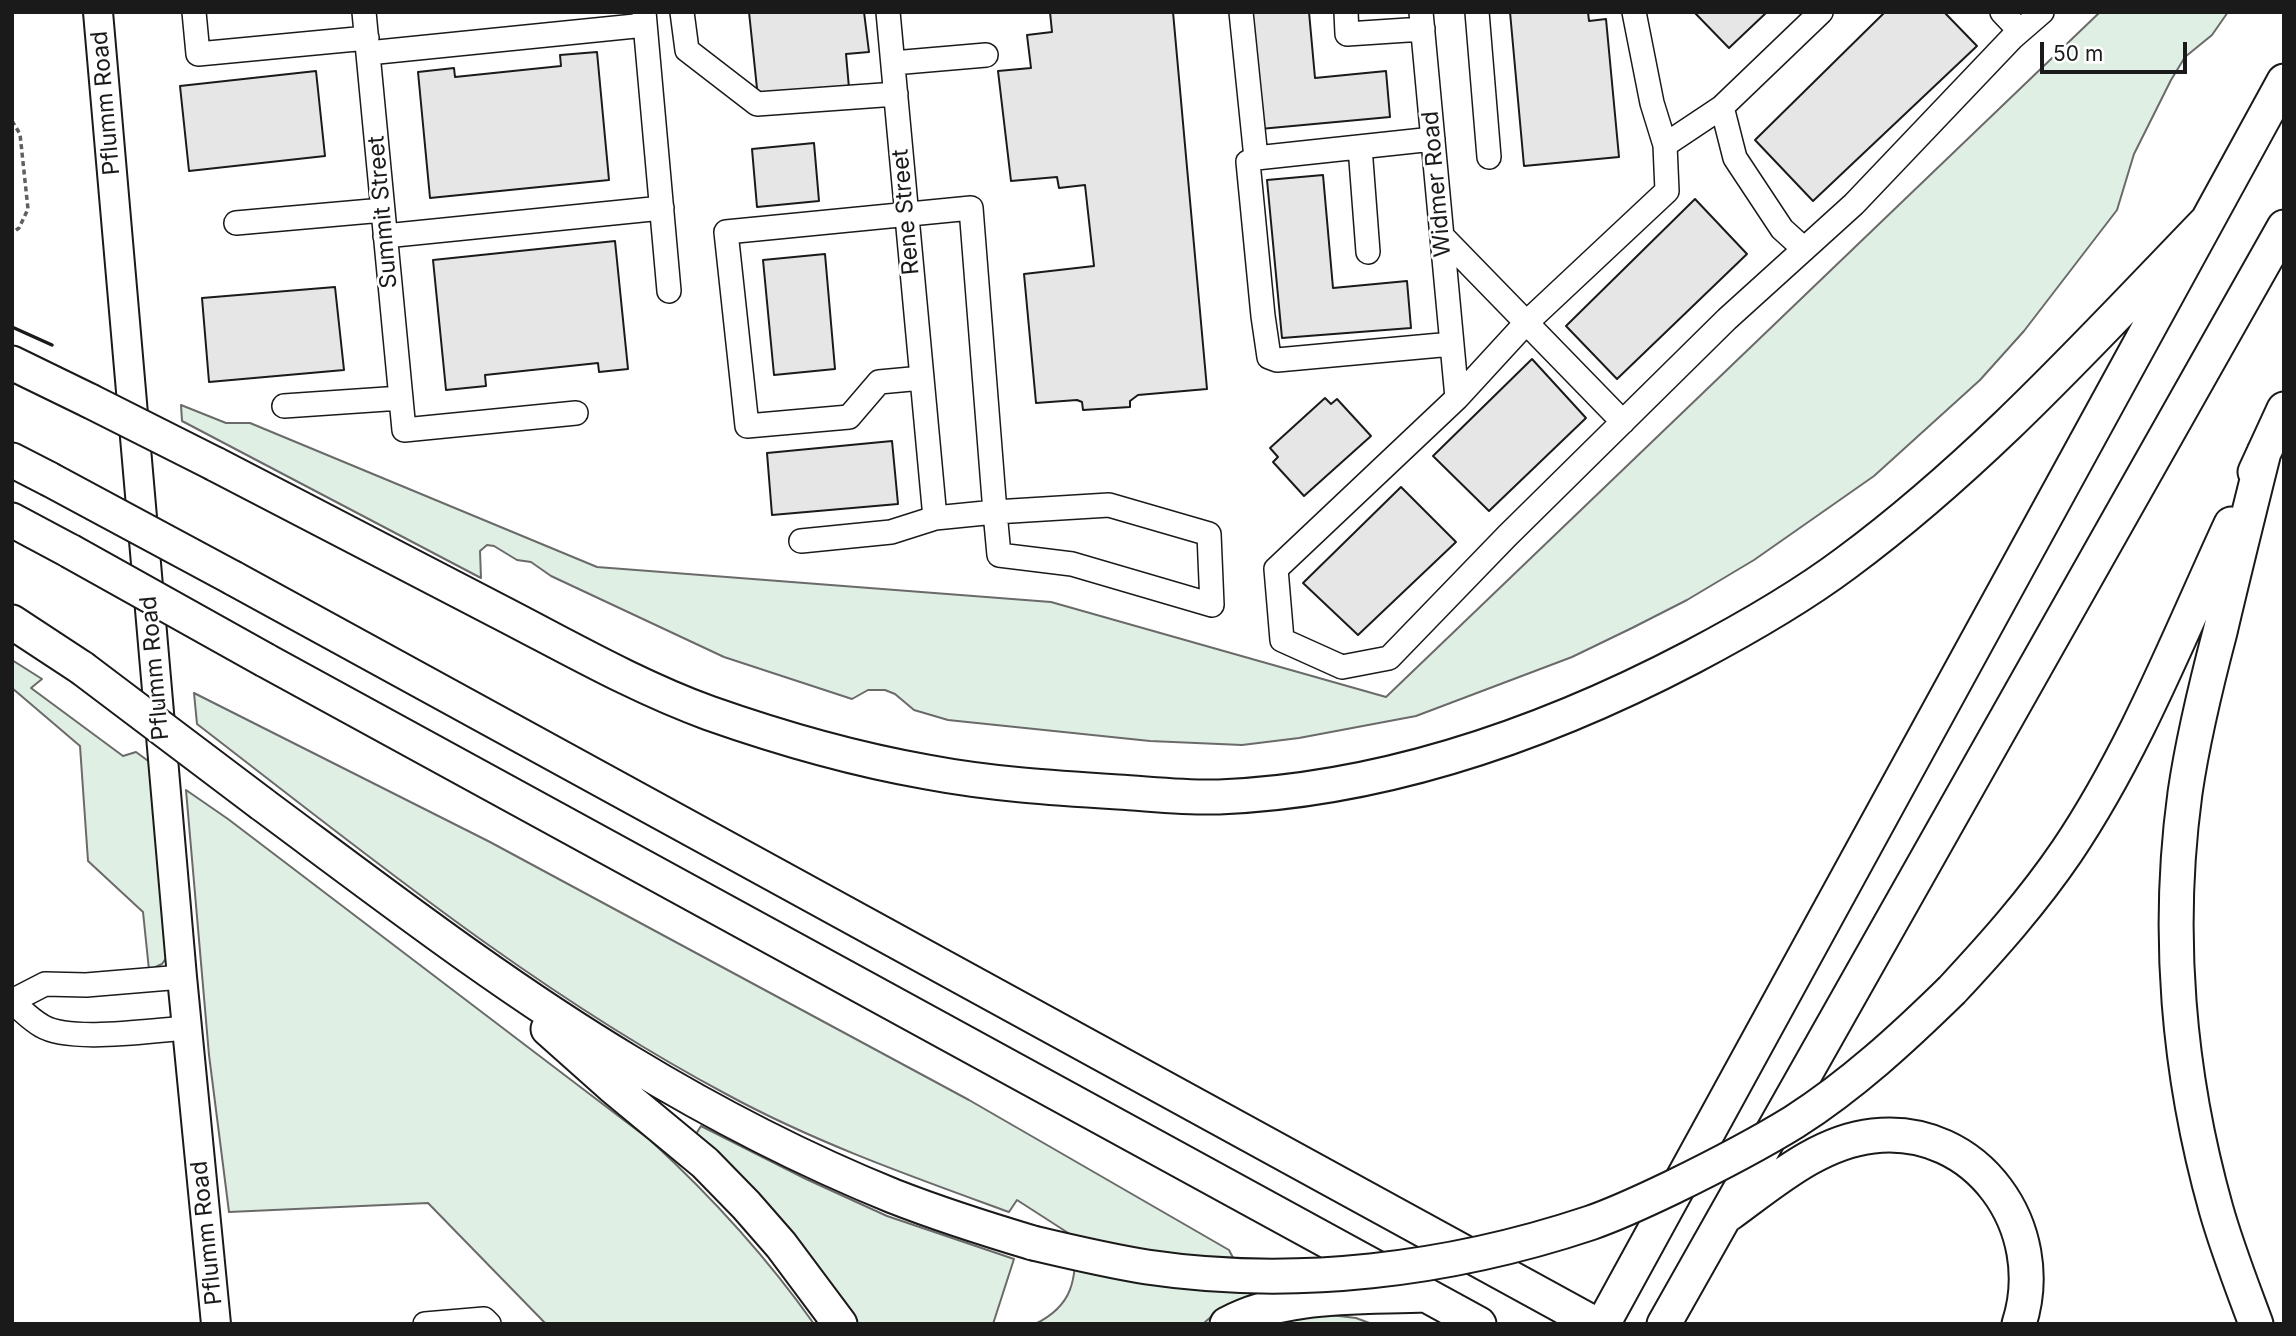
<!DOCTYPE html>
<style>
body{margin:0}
#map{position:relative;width:2296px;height:1336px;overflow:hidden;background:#fff;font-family:Inter,sans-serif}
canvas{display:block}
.frame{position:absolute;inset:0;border:14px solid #1a1a1a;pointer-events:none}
.scale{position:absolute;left:2040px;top:42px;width:147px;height:32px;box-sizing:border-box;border:4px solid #1a1a1a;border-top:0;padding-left:9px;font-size:21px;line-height:24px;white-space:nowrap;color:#1a1a1a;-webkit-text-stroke:5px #fff;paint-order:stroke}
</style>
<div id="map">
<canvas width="2296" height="1336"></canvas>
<div class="frame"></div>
<div class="scale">50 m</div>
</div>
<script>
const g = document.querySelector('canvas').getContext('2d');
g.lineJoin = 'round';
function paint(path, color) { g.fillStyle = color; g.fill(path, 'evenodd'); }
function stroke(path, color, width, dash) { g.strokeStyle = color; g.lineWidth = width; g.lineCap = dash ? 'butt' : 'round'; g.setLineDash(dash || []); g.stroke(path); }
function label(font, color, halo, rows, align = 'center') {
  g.font = font + ' Inter,sans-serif'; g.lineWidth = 5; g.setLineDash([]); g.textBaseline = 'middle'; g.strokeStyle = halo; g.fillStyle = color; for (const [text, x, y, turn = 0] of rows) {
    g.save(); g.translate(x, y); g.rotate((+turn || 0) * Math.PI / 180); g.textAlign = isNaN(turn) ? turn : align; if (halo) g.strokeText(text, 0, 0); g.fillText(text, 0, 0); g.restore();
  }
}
const green = new Path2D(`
 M2100 12H2228L2212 35 2185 57 2171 80 2134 154 2117 210 2024 331 1980 380 1874 476 1754 560 1687 600 1632 628 1572 657 1416 716 1299 738 1242 745 1150 741 948 720 914 710 895 694 885 690H868L852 699 724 657 551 576 531 562 517 560 494 546 487 545 480 551 481 578 182 421 181 405 226 423H250L597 567 1051 602 1386 697Z
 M12 660 42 679 31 688 123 756 136 752 155 766 167 957 162 964 149 970 143 912 88 861 80 746 12 688Z
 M194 693 490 842 969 1100 1229 1250 1252 1294 1214 1314 1203 1324H1035C1076 1304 1075 1277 1076 1238L1017 1200 1009 1212C913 1177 816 1143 726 1094 536 993 367 855 197 724Z
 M186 790 228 819 650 1140C711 1196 766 1256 814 1324H546L428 1203 229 1212 209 1055Z
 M701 1126 806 1179 887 1216 1014 1259 993 1324H856L825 1276 776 1214 696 1134Z
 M1322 1314 1356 1318 1372 1324H1262Z`);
const building = new Path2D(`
 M749 12H864L869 52 846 54 849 88 758 98Z
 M1050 12H1173L1207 389 1138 395 1130 401V407L1083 410 1082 402 1077 400 1036 403 1024 274 1094 266 1085 185 1059 188 1057 177 1011 181 998 71 1031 68 1027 35 1052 32Z
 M1250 12H1309L1315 78 1386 71 1390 117 1260 129Z
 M1510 12H1588L1589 21 1606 19 1619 157 1524 166Z
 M1694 12H1767L1729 48Z
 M1885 12H1944L1977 46 1813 201 1755 140Z
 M597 52 609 180 430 198 418 72 454 68 455 77 561 66 560 55Z
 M316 71 325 156 189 171 180 86Z
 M814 143 819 201 757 207 752 149Z
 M1323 175 1333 288 1407 281 1411 328 1282 338 1267 180Z
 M1695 199 1747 254 1617 379 1566 326Z
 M615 241 628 369 599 372 598 363 485 375 486 386 446 390 433 260Z
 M825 254 835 369 774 375 763 260Z
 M335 287 344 370 209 382 202 298Z
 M1532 359 1586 418 1489 511 1433 456Z
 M1325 398 1331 404 1337 399 1371 436 1304 496 1273 462 1278 457 1270 448Z
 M892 441 898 504 772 515 767 453Z
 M1401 487 1456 542 1358 635 1303 583Z`);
const path = new Path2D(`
 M12 121 20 134 28 209 19 228 12 233`);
const minor = new Path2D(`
 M194 12 198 54 367 38
 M364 12 404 430 576 413
 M644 12 669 291
 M682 12 687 50 757 104 896 94
 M1241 12 1256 158
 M1346 12 1347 34 1423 29
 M1421 12 1457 398 1276 569 1282 640 1342 667 1389 658 1507 536 1727 319 1854 204 2012 38 2042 12
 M1477 12 1489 157
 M1634 12 1652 103 1665 145
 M2002 12 2020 31
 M368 53 645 25
 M893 63 986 55
 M1433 139 1256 158 1248 162 1263 316 1269 357 1277 360 1452 344
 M1360 147 1368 252
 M236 223 383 210
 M385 236 662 208
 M1442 236 1623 422
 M1804 249 1782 229 1735 158 1722 107 1821 12
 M922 378 879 382 849 417 747 426 726 232 971 208 995 512 1109 505 1209 534 1212 605 1072 564 999 555 995 512 935 518
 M1457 398 1525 324 1667 191 1665 145 1722 107
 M284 406 401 398
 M801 541 891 532 935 518 888 12
 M12 1001 45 984 86 985 182 977
 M12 1002C22 1010 31 1020 42 1026 70 1043 153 1030 187 1028
 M425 1324 484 1319 489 1324`);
const major = new Path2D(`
 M98 12 182 977 216 1324`);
const highway = new Path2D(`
 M12 363 90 401
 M12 460 49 479
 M215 464C309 513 402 561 496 610 566 646 635 686 709 713 780 738 853 759 927 772 990 784 1054 788 1118 792 1151 794 1186 798 1219 797 1384 790 1547 733 1692 657 1745 629 1798 599 1846 563 1981 463 2090 342 2206 222
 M2255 472 2284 409
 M12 520 70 551
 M233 578 1595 1324
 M12 622 82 668
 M265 660 1479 1324
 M262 804C382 893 501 985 629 1062 713 1113 802 1159 893 1196 939 1214 986 1229 1033 1243
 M1952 990C1993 946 2033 901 2067 851 2135 750 2180 634 2231 524
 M548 1029 612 1086 705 1163 746 1205 781 1245 840 1324
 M1729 1214C1772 1183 1818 1142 1873 1136 1977 1124 2050 1228 2019 1324
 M1227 1324C1284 1293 1361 1298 1425 1295
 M1603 1324 2284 81
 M1664 1324 2284 227
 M2256 1324C2242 1286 2227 1248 2216 1209 2178 1074 2166 932 2185 793 2193 738 2206 685 2220 632 2234 572 2249 512 2264 452`);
const highwayBridge = new Path2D(`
 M90 401 215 464
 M49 479 233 578
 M70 551 265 660
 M82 668 262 804
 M1033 1243C1071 1252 1109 1261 1147 1267 1295 1289 1449 1270 1590 1223 1619 1213 1646 1200 1673 1187 1714 1167 1755 1146 1794 1122 1852 1085 1903 1038 1952 990`);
const wall = new Path2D(`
 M12 327 52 345`);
const streetNames = [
 ["Pflumm Road",106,103,-95],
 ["Widmer Road",1437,184,-95],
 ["Summit Street",383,212,-95],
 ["Rene Street",906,212,-95],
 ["Pflumm Road",155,668,-95],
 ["Pflumm Road",207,1233,-96]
];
paint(green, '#e0efe3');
stroke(green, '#6a6a6a', 2);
paint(building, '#e6e6e6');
stroke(building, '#1a1a1a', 2);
stroke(minor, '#1a1a1a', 26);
stroke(major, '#1a1a1a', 32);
stroke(highway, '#1a1a1a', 37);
stroke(path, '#5f5f5f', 3.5, [5, 3.5]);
stroke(minor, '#fff', 23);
stroke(major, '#fff', 28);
stroke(highway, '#fff', 33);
stroke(highwayBridge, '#1a1a1a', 37, []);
stroke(highwayBridge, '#fff', 33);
stroke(wall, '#1a1a1a', 3.5);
label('23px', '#1a1a1a', '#fff', streetNames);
</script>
